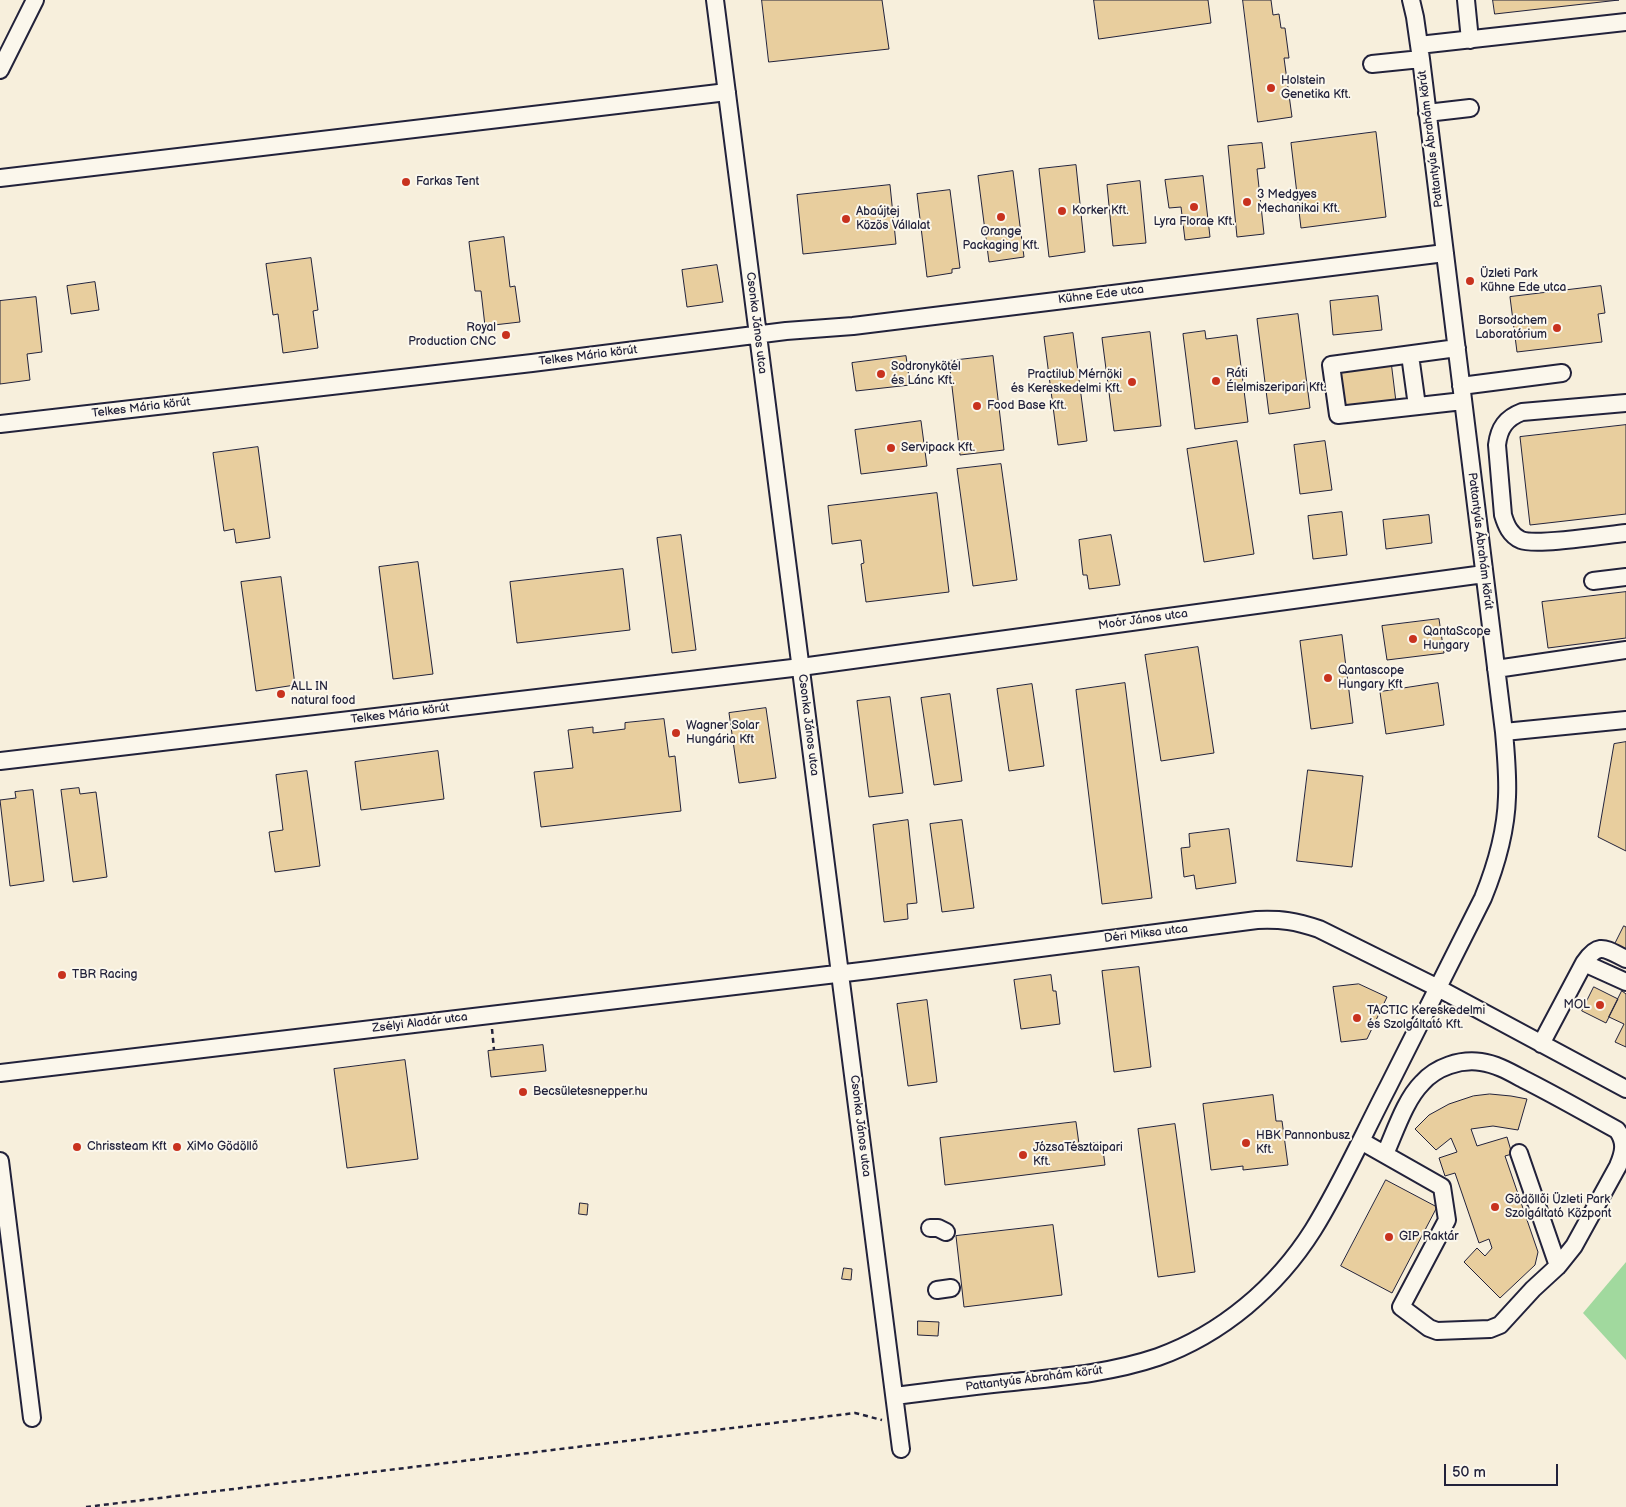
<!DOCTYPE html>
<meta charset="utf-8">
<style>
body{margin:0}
#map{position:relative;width:1626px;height:1507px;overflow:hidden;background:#f7efdc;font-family:"Balsamiq Sans",sans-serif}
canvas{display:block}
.scale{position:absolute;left:1444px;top:1464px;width:114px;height:22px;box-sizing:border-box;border:2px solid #22223b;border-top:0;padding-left:6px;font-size:15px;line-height:18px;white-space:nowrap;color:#22223b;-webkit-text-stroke:4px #fbf7ec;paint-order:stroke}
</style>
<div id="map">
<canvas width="1626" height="1507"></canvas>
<div class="scale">50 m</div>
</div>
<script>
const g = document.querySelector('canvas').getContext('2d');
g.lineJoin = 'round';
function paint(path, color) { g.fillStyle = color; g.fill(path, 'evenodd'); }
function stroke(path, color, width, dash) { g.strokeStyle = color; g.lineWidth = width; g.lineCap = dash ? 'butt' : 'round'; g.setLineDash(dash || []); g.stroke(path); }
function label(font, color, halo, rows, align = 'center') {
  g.font = font + ' "Balsamiq Sans",sans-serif'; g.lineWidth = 4; g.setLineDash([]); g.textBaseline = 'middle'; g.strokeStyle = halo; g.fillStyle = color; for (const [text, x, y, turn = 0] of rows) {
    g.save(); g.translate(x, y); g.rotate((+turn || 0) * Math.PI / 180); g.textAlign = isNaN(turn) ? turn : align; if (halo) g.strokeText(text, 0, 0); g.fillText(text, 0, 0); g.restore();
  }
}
const green = new Path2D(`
 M1626 1262V1360L1583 1313Z`);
const building = new Path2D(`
 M762 0H882L889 49 769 62Z
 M1094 0H1208L1211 23 1099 39Z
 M1243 0H1271L1273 15 1279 14 1281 28H1285L1289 58H1284L1292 117 1258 122Z
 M1493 0H1619L1495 14Z
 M1376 132 1386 217 1301 228 1291 143Z
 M1262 143 1265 168 1257 169 1264 234 1237 237 1228 146Z
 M1076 165 1085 252 1049 257 1039 169Z
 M1013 171 1024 257 989 262 978 176Z
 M1203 176 1210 237 1185 240 1181 207 1169 208 1165 180Z
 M1140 181 1146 243 1113 246 1107 185Z
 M890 185 896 244 803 254 797 195Z
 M950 190 960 268 952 269V273L927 277 917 194Z
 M504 237 510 287 515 286 520 322 485 326 481 291H475L469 242Z
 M311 258 318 310 313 311 318 348 283 353 278 314 273 315 266 264Z
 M717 265 723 302 687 307 682 270Z
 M95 282 99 310 71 314 67 286Z
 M1601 286 1605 313 1598 314 1602 342 1517 352 1510 297Z
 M1378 296 1382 330 1333 335 1330 301Z
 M36 297 42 352 27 354 30 380 0 384V301Z
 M1298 314 1310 408 1269 414 1257 319Z
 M1205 331 1206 339 1237 335 1248 422 1195 429 1183 334Z
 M1150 332 1161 426 1114 431 1102 338Z
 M1073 333 1087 441 1058 445 1044 337Z
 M906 356 910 385 856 391 852 363Z
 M993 356 1004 450 960 455 949 361Z
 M1391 361 1396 402 1344 409 1339 368Z
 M921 421 927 466 861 474 855 430Z
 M1626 425V514L1530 525 1520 437Z
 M1237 441 1254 554 1204 562 1187 449Z
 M1325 441 1332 490 1300 494 1294 445Z
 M258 447 270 538 236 543 234 529 224 531 213 453Z
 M1001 464 1017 580 973 586 957 469Z
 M937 493 949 592 866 602 861 564 864 563 861 540 832 544 828 506Z
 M1342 512 1347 555 1313 559 1308 516Z
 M1429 515 1432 543 1386 549 1383 520Z
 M681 535 696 650 672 653 657 538Z
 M1111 535 1120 585 1089 589 1087 575H1083L1079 540Z
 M418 562 433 674 393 679 379 567Z
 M623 569 630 630 517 643 510 582Z
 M281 577 295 685 256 691 241 582Z
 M1626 592V638L1548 648 1542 602Z
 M1439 619 1444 653 1387 660 1382 626Z
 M1342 635 1353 723 1311 729 1300 641Z
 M1198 647 1214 753 1161 761 1145 655Z
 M1125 683 1152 898 1102 904 1076 690Z
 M1438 683 1444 725 1386 734 1380 692Z
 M1032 684 1044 766 1009 771 997 689Z
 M950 694 962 781 934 785 921 698Z
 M890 697 903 793 869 797 857 701Z
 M766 708 776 778 739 783 729 713Z
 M664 719 669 757 675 756 681 811 541 827 534 772 573 768 568 730 593 727V733L625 729V723Z
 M1626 742V851L1598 837 1614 744Z
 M438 751 444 799 361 810 355 762Z
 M1308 770 1363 776 1352 867 1297 861Z
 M307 771 320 866 275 872 269 832 283 830 276 775Z
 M79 788 80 794 96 792 107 877 73 882 61 790Z
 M33 790 44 881 10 886 0 800 16 798 15 792Z
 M908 820 917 903 907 904 908 919 884 922 873 825Z
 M962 820 974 908 942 912 930 824Z
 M1229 829 1236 883 1196 889 1194 875 1184 877 1181 848 1190 847 1189 834Z
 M1624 926 1626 927V955L1613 948Z
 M1139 967 1151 1067 1114 1072 1102 971Z
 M1051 975 1053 991H1056L1060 1024 1021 1029 1014 980Z
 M1359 984 1387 997 1367 1039 1341 1042 1333 987Z
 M1594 987 1618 999 1606 1023 1582 1011Z
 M1622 991 1626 994V1047L1615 1042 1624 1024 1609 1017Z
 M927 1000 937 1082 908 1086 897 1004Z
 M543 1045 546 1071 491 1077 488 1051Z
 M405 1060 418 1159 347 1168 334 1069Z
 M1490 1094 1511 1096 1527 1099 1518 1130 1493 1126 1471 1129 1477 1146 1507 1137 1512 1154 1505 1156 1538 1252 1535 1265 1500 1298 1464 1262 1477 1248 1485 1256 1492 1248 1489 1239 1479 1243 1455 1173 1445 1176 1439 1158 1457 1152 1451 1138 1436 1150 1415 1129 1429 1115 1449 1104 1473 1096Z
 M1273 1095 1276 1121H1282L1288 1165 1243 1170V1166L1211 1170 1203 1104Z
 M1076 1122 1079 1144 1102 1142 1105 1165 945 1185 940 1138Z
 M1175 1124 1195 1272 1158 1277 1138 1129Z
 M1386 1180 1437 1207 1392 1293 1341 1266Z
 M580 1203 588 1204 587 1215 579 1214Z
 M1053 1225 1062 1295 964 1307 956 1236Z
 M844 1268 852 1269 851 1280 842 1279Z
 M918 1321 939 1322 938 1336 918 1335Z`);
const path = new Path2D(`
 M492 1029 494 1050
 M86 1507 855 1413 882 1420`);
const minor = new Path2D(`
 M715 0 901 1449
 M1466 0 1470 40
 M1419 45 1626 22
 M1372 64 1421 59
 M0 70 35 0
 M1427 113 1470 108
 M0 178 727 92
 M1457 348 1331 365 1338 415 1463 401
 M1410 355 1417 406
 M1461 386 1562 373
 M1626 403 1522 412C1506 418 1499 428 1497 445L1503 515C1506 525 1510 535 1521 540 1536 546 1606 535 1626 533
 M0 424 532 363 786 331 853 326 1445 253
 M1593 581 1626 577
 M1496 669 1626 650
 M1504 732 1626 720
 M0 761 801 667 1484 574
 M1584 963C1599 941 1605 949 1626 959
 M1541 1044 1584 963 1626 982
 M0 1073 870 970 1257 920C1282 919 1295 921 1319 929L1438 988 1626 1089
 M1361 1141 1442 1187 1447 1220 1401 1307 1429 1328 1437 1331 1490 1329 1500 1325 1533 1289 1558 1266 1574 1246 1618 1166C1624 1152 1626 1142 1617 1130 1586 1113 1555 1095 1523 1079 1510 1072 1496 1064 1481 1062 1460 1059 1436 1067 1422 1083 1405 1100 1395 1132 1385 1154
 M1519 1153 1558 1266
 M0 1161 32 1418
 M930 1228H938L946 1232
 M937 1290 951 1288
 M895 1396C934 1391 973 1386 1013 1382 1062 1377 1111 1373 1158 1357 1222 1334 1277 1287 1313 1230 1341 1185 1363 1135 1388 1087 1419 1024 1451 961 1483 898 1496 866 1506 833 1507 797 1508 776 1506 754 1504 732L1421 59 1415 17 1411 0`);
const markers = [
 [1271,88,5,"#c8321e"],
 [406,182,5,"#c8321e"],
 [1247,202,5,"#c8321e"],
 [1194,207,5,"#c8321e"],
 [1062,211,5,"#c8321e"],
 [1001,217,5,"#c8321e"],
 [846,219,5,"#c8321e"],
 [1470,281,5,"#c8321e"],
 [1557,328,5,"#c8321e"],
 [506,335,5,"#c8321e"],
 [881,374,5,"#c8321e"],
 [1216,381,5,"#c8321e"],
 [1132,382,5,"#c8321e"],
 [977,406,5,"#c8321e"],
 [891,448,5,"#c8321e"],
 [1413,639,5,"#c8321e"],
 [1328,678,5,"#c8321e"],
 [281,694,5,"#c8321e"],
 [676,733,5,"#c8321e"],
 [62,975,5,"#c8321e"],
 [1600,1005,5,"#c8321e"],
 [1357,1018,5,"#c8321e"],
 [523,1092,5,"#c8321e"],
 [1246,1143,5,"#c8321e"],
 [77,1147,5,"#c8321e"],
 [177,1147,5,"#c8321e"],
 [1023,1155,5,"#c8321e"],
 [1495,1207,5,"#c8321e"],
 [1389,1237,5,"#c8321e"]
];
const poiNames = [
 ["Holstein",1281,81],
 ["Genetika Kft.",1281,95],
 ["Farkas Tent",416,182],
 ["3 Medgyes",1257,195],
 ["Mechanikai Kft.",1257,209],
 ["Korker Kft.",1072,211],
 ["Abaújtej",856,212],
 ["Közös Vállalat",856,226],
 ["Lyra Florae Kft.",1194,222,"center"],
 ["Orange",1001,232,"center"],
 ["Packaging Kft.",1001,246,"center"],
 ["Üzleti Park",1480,274],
 ["Kühne Ede utca",1480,288],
 ["Borsodchem",1547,321,"right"],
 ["Laboratórium",1547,335,"right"],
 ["Royal",496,328,"right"],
 ["Production CNC",496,342,"right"],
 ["Sodronykötél",891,367],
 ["és Lánc Kft.",891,381],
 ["Ráti",1226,374],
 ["Élelmiszeripari Kft.",1226,388],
 ["Practilub Mérnöki",1122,375,"right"],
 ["és Kereskedelmi Kft.",1122,389,"right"],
 ["Food Base Kft.",987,406],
 ["Servipack Kft.",901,448],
 ["QantaScope",1423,632],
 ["Hungary",1423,646],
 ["Qantascope",1338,671],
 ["Hungary Kft",1338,685],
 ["ALL IN",291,687],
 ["natural food",291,701],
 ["Wagner Solar",686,726],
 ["Hungária Kft",686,740],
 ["TBR Racing",72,975],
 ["MOL",1590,1005,"right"],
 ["TACTIC Kereskedelmi",1367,1011],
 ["és Szolgáltató Kft.",1367,1025],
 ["Becsületesnepper.hu",533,1092],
 ["HBK Pannonbusz",1256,1136],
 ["Kft.",1256,1150],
 ["Chrissteam Kft",87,1147],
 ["XiMo Gödöllő",187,1147],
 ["JózsaTésztaipari",1033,1148],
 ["Kft.",1033,1162],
 ["Gödöllői Üzleti Park",1505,1200],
 ["Szolgáltató Központ",1505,1214],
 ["GIP Raktár",1399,1237]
];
const streetNames = [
 ["Pattantyús Ábrahám körút",1431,139,-97],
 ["Kühne Ede utca",1101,295,-7],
 ["Csonka János utca",756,323,83],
 ["Telkes Mária körút",588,356,-7],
 ["Telkes Mária körút",141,408,-7],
 ["Pattantyús Ábrahám körút",1480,541,83],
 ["Moór János utca",1143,620,-8],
 ["Telkes Mária körút",400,714,-7],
 ["Csonka János utca",808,725,83],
 ["Déri Miksa utca",1146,934,-7],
 ["Zsélyi Aladár utca",420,1023,-7],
 ["Csonka János utca",860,1126,83],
 ["Pattantyús Ábrahám körút",1034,1379,-7]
];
paint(green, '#a1d99e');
paint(building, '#e8ce9e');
stroke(building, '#22223b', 1);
stroke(minor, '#22223b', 20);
stroke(path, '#22223b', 2.5, [5, 4]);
stroke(minor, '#fbf7ec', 16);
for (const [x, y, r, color] of markers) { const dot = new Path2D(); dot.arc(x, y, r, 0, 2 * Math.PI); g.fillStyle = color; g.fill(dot); stroke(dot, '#fbf7ec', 2); }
label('12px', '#22223b', '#fbf7ec', poiNames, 'left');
label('12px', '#22223b', '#fbf7ec', streetNames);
</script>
